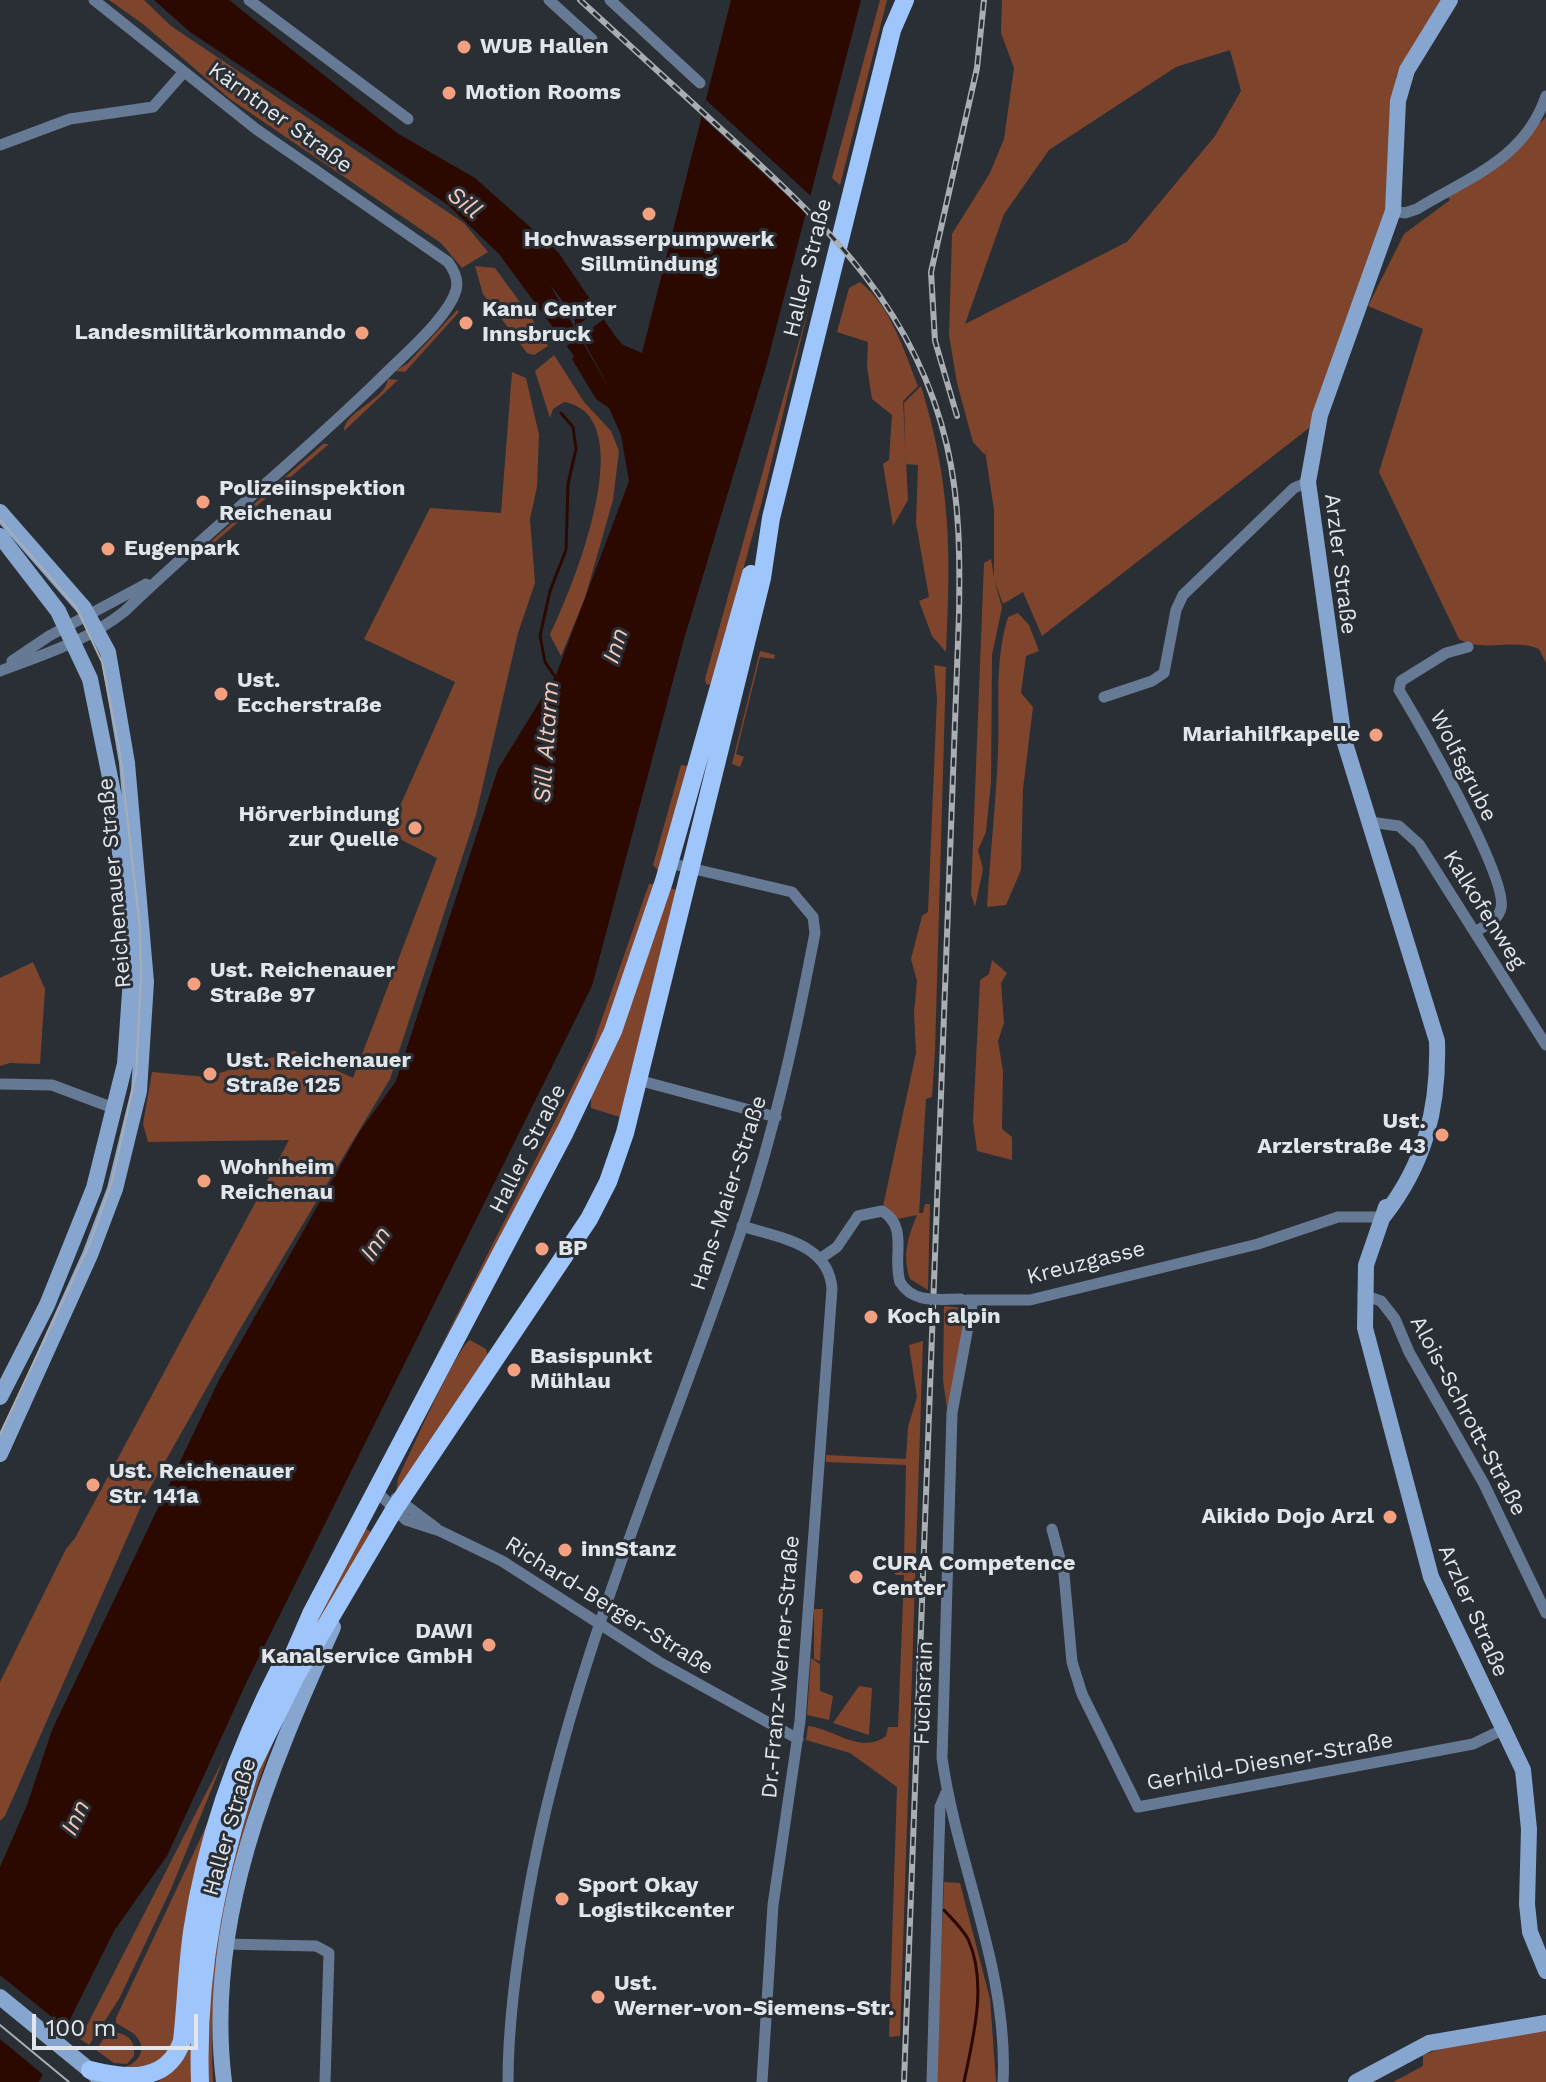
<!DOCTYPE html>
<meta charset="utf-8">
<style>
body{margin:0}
#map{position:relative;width:1546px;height:2082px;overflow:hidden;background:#2a2f36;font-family:"Work Sans",sans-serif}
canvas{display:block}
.scale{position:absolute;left:32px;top:2014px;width:166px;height:36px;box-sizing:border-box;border:4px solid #e2e6ea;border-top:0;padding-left:10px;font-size:24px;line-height:28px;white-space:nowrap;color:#e2e6ea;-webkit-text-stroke:6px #2a2f36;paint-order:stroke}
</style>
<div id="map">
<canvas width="1546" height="2082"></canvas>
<div class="scale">100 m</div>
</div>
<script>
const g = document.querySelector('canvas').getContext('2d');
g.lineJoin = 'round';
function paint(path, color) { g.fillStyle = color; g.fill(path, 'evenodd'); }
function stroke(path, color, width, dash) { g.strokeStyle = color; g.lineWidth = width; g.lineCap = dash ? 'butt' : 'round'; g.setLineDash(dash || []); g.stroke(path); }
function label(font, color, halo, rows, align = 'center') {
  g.font = font + ' "Work Sans",sans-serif'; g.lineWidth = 6; g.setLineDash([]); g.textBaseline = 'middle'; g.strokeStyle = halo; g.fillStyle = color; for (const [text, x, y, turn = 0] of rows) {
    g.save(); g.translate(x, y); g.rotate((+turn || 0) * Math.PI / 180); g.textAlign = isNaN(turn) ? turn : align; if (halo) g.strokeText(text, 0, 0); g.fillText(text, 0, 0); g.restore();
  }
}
const green = new Path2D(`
 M109 0H144L171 26 464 223 488 252 462 268 441 243 230 99 143 24Z
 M880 0H887L840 185 832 178Z
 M1002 0H1448L1396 77 1393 211 1309 428 1042 636 1023 592 1003 604 994 579 1002 607 992 655 991 782 986 832 978 850 983 869 975 907 971 894 984 563 991 559 994 577V510L985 450V455L973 442 957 383 949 335 952 234 990 173 1004 139 1014 68 1001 33ZM1230 50 1241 91 1215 136 1127 242 965 324 1004 214 1049 150 1176 67Z
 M1546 117V663L1539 649C1513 638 1483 653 1459 639L1379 472 1423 329 1368 306 1404 234 1450 200 1445 192 1509 155Z
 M475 266 495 268 525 309H532L531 317 548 346 534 355 527 353 483 294Z
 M860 282C891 306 904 351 918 386L903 401 908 500 893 526 883 464 889 460 892 415 872 399 867 367 868 342 837 332 849 288Z
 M810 302 762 501 715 672 710 685 706 684 705 679Z
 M457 310 459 312 405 372 395 371 408 363Z
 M554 355 584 402 611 431 619 451 613 500 585 598 561 656 550 635C570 594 645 416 564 402L553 409 550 418 535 371Z
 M512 372 526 378 539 435 537 487 530 519 535 583 518 633 476 815 390 1079 240 1329 145 1497 5 1816 0 1821V1682L66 1549 75 1538 289 1140 148 1142 143 1124 152 1072 206 1077 294 1051 353 1078 437 858 388 833 455 682 364 639 430 508 501 513Z
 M388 379 398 380 344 431C344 411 385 401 388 379Z
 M921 386C951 484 951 551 946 652L932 636 919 601 929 597 916 523 918 465 906 464 904 403Z
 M323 444H329L193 561V557Z
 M1018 613 1029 625 1039 651 1026 656 1021 693 1033 707 1023 789 1021 870 1006 905 987 907C990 855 996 804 998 752 1000 705 994 663 1008 617Z
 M760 651 775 655 774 659 760 657 736 754 744 757 740 767 732 764Z
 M934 665 946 667 935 1050 932 1097 926 1099 919 1213H923L925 1204H930L928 1290 910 1279C902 1255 908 1237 917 1215L893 1220 882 1211 916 1053 914 1012 917 981 911 959 922 916 928 912 937 698Z
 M681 765 688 766 659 871 653 865Z
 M649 884H656L614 1009 556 1134 436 1356 591 1050Z
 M670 888 678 890 623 1118 591 1108V1092Z
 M992 960 1007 973 1001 983 1004 1023 998 1041 1003 1071 1002 1129 1012 1137V1160L977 1151 973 1121 980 980 989 974Z
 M33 962 45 989 40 1064 10 1063 0 1066V978Z
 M944 1306 963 1308 967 1314 948 1415 943 1380Z
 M470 1340 486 1349 488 1356 396 1492 398 1479C408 1458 458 1345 470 1340Z
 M923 1341 900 2036 889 2037 897 1787 850 1753 806 1740 808 1726C835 1729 860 1755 886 1736L888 1727H898L904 1575H895V1559H904L906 1465 826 1462V1455L906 1459 908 1427 917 1397 909 1345Z
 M364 1527 374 1534 296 1658Z
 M814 1609H823L820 1661 814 1659Z
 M811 1658 820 1664V1691L833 1696 829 1720 807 1715Z
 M859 1686 872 1688 869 1735 833 1723Z
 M273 1742C231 1852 208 1964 213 2082H209C203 1993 220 1901 245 1816 253 1791 259 1766 273 1742Z
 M225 1756 171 1889 119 1999 89 2045 80 2039Z
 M209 1820 177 2032 165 2064 120 2068C137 2066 150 2049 134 2034 129 2030 122 2027 116 2023V2018Z
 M944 1882 960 1883 990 1999 996 2082H936Z
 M205 1896 191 2007V2082H158L173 2070Z
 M1546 2030V2082H1393L1423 2066V2055L1455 2043Z
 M114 2032C128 2034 136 2041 134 2056L127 2064 114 2063 96 2050 106 2035Z`);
const water = new Path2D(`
 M154 0H229L397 133 475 178 558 252 615 336 623 345 642 353 731 0H861L767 363 684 639 592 986 249 1677 167 1856 114 1931 39 2082H0V1867L27 1805 52 1730 219 1380 360 1131 396 1081 498 769 556 675 629 481 621 435 609 408 596 399 572 359 574 356 499 254 448 205 190 32ZM550 285 575 317V325L613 395Z`);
const pier = new Path2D(`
 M706 100 813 198 808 215 701 116Z
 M601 308 607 317 564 348 558 339Z
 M0 1975 69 2031 46 2077 0 2039Z`);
const stream = new Path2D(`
 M556 678 545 662 540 636 550 591 566 550 568 484 576 449 573 427 561 413
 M944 1910C952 1919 962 1928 968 1939 988 1983 973 2038 964 2082`);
const street = new Path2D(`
 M249 0 408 119
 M549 0 592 39
 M610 0 700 83
 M0 145 70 119 153 107 183 73
 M1393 211 1405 213 1417 209C1469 177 1525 159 1546 96
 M1468 647 1446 653 1401 681 1399 690C1419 723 1508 877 1501 908 1498 921 1486 925 1475 932
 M12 661 49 636 146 584
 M0 671C43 655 89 640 125 611 210 529 302 456 386 373 406 353 449 316 456 290 459 279 454 270 448 262L256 129 94 0
 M1104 697 1152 681 1164 673 1176 610 1183 595 1294 488 1308 482
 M1370 822 1399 826 1419 844 1546 1045
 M638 1080 776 1117
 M0 1084 52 1085 116 1109
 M742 1226C779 1238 829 1243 832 1289L800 1721 773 1905 762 2082
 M821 1258 837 1247 858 1216 882 1211C909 1227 892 1257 900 1282
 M1363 1295 1381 1301 1395 1319 1409 1352 1484 1484 1546 1613
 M967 1300H1030L1258 1244 1338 1217H1383
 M973 1300 952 1413 942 1758C957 1865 1009 1972 1003 2082
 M376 1491 406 1520 440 1531 502 1561 659 1662 798 1739
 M396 1498 436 1528
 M1052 1529 1064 1574 1072 1662 1082 1694 1138 1807 1473 1744 1506 1728
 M225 1944 316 1946 329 1953 325 2082
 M508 2082C508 2020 517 1957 528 1896 569 1663 668 1448 743 1225 775 1129 796 1032 815 933L813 917 792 892 669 863
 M932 2082 940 1807 946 1793`);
const secondary = new Path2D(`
 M0 512 84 608 108 652 127 763 146 982 139 1091 115 1189 90 1255 0 1454
 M0 536 58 611 90 679 116 807 131 978 125 1064 94 1188 47 1305 0 1397
 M1386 1207 1366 1265 1365 1328 1431 1577 1523 1770 1529 1829 1527 1904 1530 1932 1546 1971
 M1383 1217C1425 1164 1439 1108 1437 1041L1344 740 1308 482 1320 415 1393 211 1398 101 1407 70 1450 0
 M0 1997 98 2077
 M224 2082C204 1920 269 1771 333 1627
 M1356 2082 1429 2043 1546 2023`);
const primary = new Path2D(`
 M284 1676 311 1614 565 1132 613 1031 664 881 751 574
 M250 1769 296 1676 394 1510 589 1219 608 1182 625 1133 762 578 771 518 892 30 905 0
 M90 2070C130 2080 168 2082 182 2041 186 2004 187 1968 192 1932 206 1836 239 1747 283 1662
 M200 2082C196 1966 219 1870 253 1760`);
const tram = new Path2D(`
 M0 520 76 607 102 662 120 753 140 929 141 978 136 1074 112 1181 90 1243 0 1434
 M0 2025 69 2082`);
const rail = new Path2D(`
 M580 0C631 47 682 93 732 139 831 230 916 311 947 446 960 502 960 559 959 615L904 2082
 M957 416 935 341 931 272 977 68 984 0`);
const streetBridge = new Path2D(`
 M900 1282C913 1304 939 1299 961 1299`);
const markers = [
 [464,47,8,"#f2a07f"],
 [449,93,8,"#f2a07f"],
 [649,214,8,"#f2a07f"],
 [466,323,8,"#f2a07f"],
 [362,333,8,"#f2a07f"],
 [203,502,8,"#f2a07f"],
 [108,549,8,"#f2a07f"],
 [221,694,8,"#f2a07f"],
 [1376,735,8,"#f2a07f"],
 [415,828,8,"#f2a07f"],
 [194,984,8,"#f2a07f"],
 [210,1074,8,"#f2a07f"],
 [1442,1135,8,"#f2a07f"],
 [204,1181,8,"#f2a07f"],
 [542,1249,8,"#f2a07f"],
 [871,1317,8,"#f2a07f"],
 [514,1370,8,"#f2a07f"],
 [93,1485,8,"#f2a07f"],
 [1390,1517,8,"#f2a07f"],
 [565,1550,8,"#f2a07f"],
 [856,1577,8,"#f2a07f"],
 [489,1645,8,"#f2a07f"],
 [562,1899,8,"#f2a07f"],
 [598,1997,8,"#f2a07f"]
];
const poiNames = [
 ["WUB Hallen",480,47],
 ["Motion Rooms",465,93],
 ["Hochwasserpumpwerk",649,240,"center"],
 ["Sillmündung",649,265,"center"],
 ["Kanu Center",482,310],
 ["Innsbruck",482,335],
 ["Landesmilitärkommando",346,333,"right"],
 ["Polizeiinspektion",219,489],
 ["Reichenau",219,514],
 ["Eugenpark",124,549],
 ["Ust.",237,681],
 ["Eccherstraße",237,706],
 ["Mariahilfkapelle",1360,735,"right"],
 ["Hörverbindung",399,815,"right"],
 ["zur Quelle",399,840,"right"],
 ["Ust. Reichenauer",210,971],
 ["Straße 97",210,996],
 ["Ust. Reichenauer",226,1061],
 ["Straße 125",226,1086],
 ["Ust.",1426,1122,"right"],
 ["Arzlerstraße 43",1426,1147,"right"],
 ["Wohnheim",220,1168],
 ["Reichenau",220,1193],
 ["BP",558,1249],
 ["Koch alpin",887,1317],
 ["Basispunkt",530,1357],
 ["Mühlau",530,1382],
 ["Ust. Reichenauer",109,1472],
 ["Str. 141a",109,1497],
 ["Aikido Dojo Arzl",1374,1517,"right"],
 ["innStanz",581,1550],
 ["CURA Competence",872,1564],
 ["Center",872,1589],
 ["DAWI",473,1632,"right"],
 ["Kanalservice GmbH",473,1657,"right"],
 ["Sport Okay",578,1886],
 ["Logistikcenter",578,1911],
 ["Ust.",614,1984],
 ["Werner-von-Siemens-Str.",614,2009]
];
const streetNames = [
 ["Kärntner Straße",280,118,36],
 ["Haller Straße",808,268,-76],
 ["Arzler Straße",1340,564,83],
 ["Wolfsgrube",1463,766,63],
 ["Reichenauer Straße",115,883,-95],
 ["Kalkofenweg",1484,910,58],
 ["Haller Straße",528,1149,-63],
 ["Hans-Maier-Straße",729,1193,-72],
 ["Kreuzgasse",1086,1263,-14],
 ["Alois-Schrott-Straße",1468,1416,62],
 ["Richard-Berger-Straße",609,1606,32],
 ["Arzler Straße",1473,1611,66],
 ["Dr.-Franz-Werner-Straße",781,1667,-85],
 ["Fuchsrain",924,1693,-88],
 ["Gerhild-Diesner-Straße",1270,1762,-10],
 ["Haller Straße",230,1827,-74]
];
const waterNames = [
 ["Sill",464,203,39],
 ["Inn",616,646,-73],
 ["Sill Altarm",547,742,-86],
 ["Inn",376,1244,-57],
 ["Inn",76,1818,-65]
];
paint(green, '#7f442c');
paint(water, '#2b0800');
paint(pier, '#2a2f36');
stroke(stream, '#2b0800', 3);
stroke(street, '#677a95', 11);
stroke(secondary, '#86a5cf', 16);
stroke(primary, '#9ec6fc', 18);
stroke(tram, '#a9aeb3', 2);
stroke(rail, '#a9aeb3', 6);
stroke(rail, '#2a2f36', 3, [9]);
stroke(streetBridge, '#677a95', 11);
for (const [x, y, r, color] of markers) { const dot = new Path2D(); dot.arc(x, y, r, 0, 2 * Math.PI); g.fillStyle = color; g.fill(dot); stroke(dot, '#2a2f36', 3); }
label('bold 22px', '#e2e6ea', '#2a2f36', poiNames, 'left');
label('22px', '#e2e6ea', '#2a2f36', streetNames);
label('italic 24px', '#f3c8b8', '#2a2f36', waterNames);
</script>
